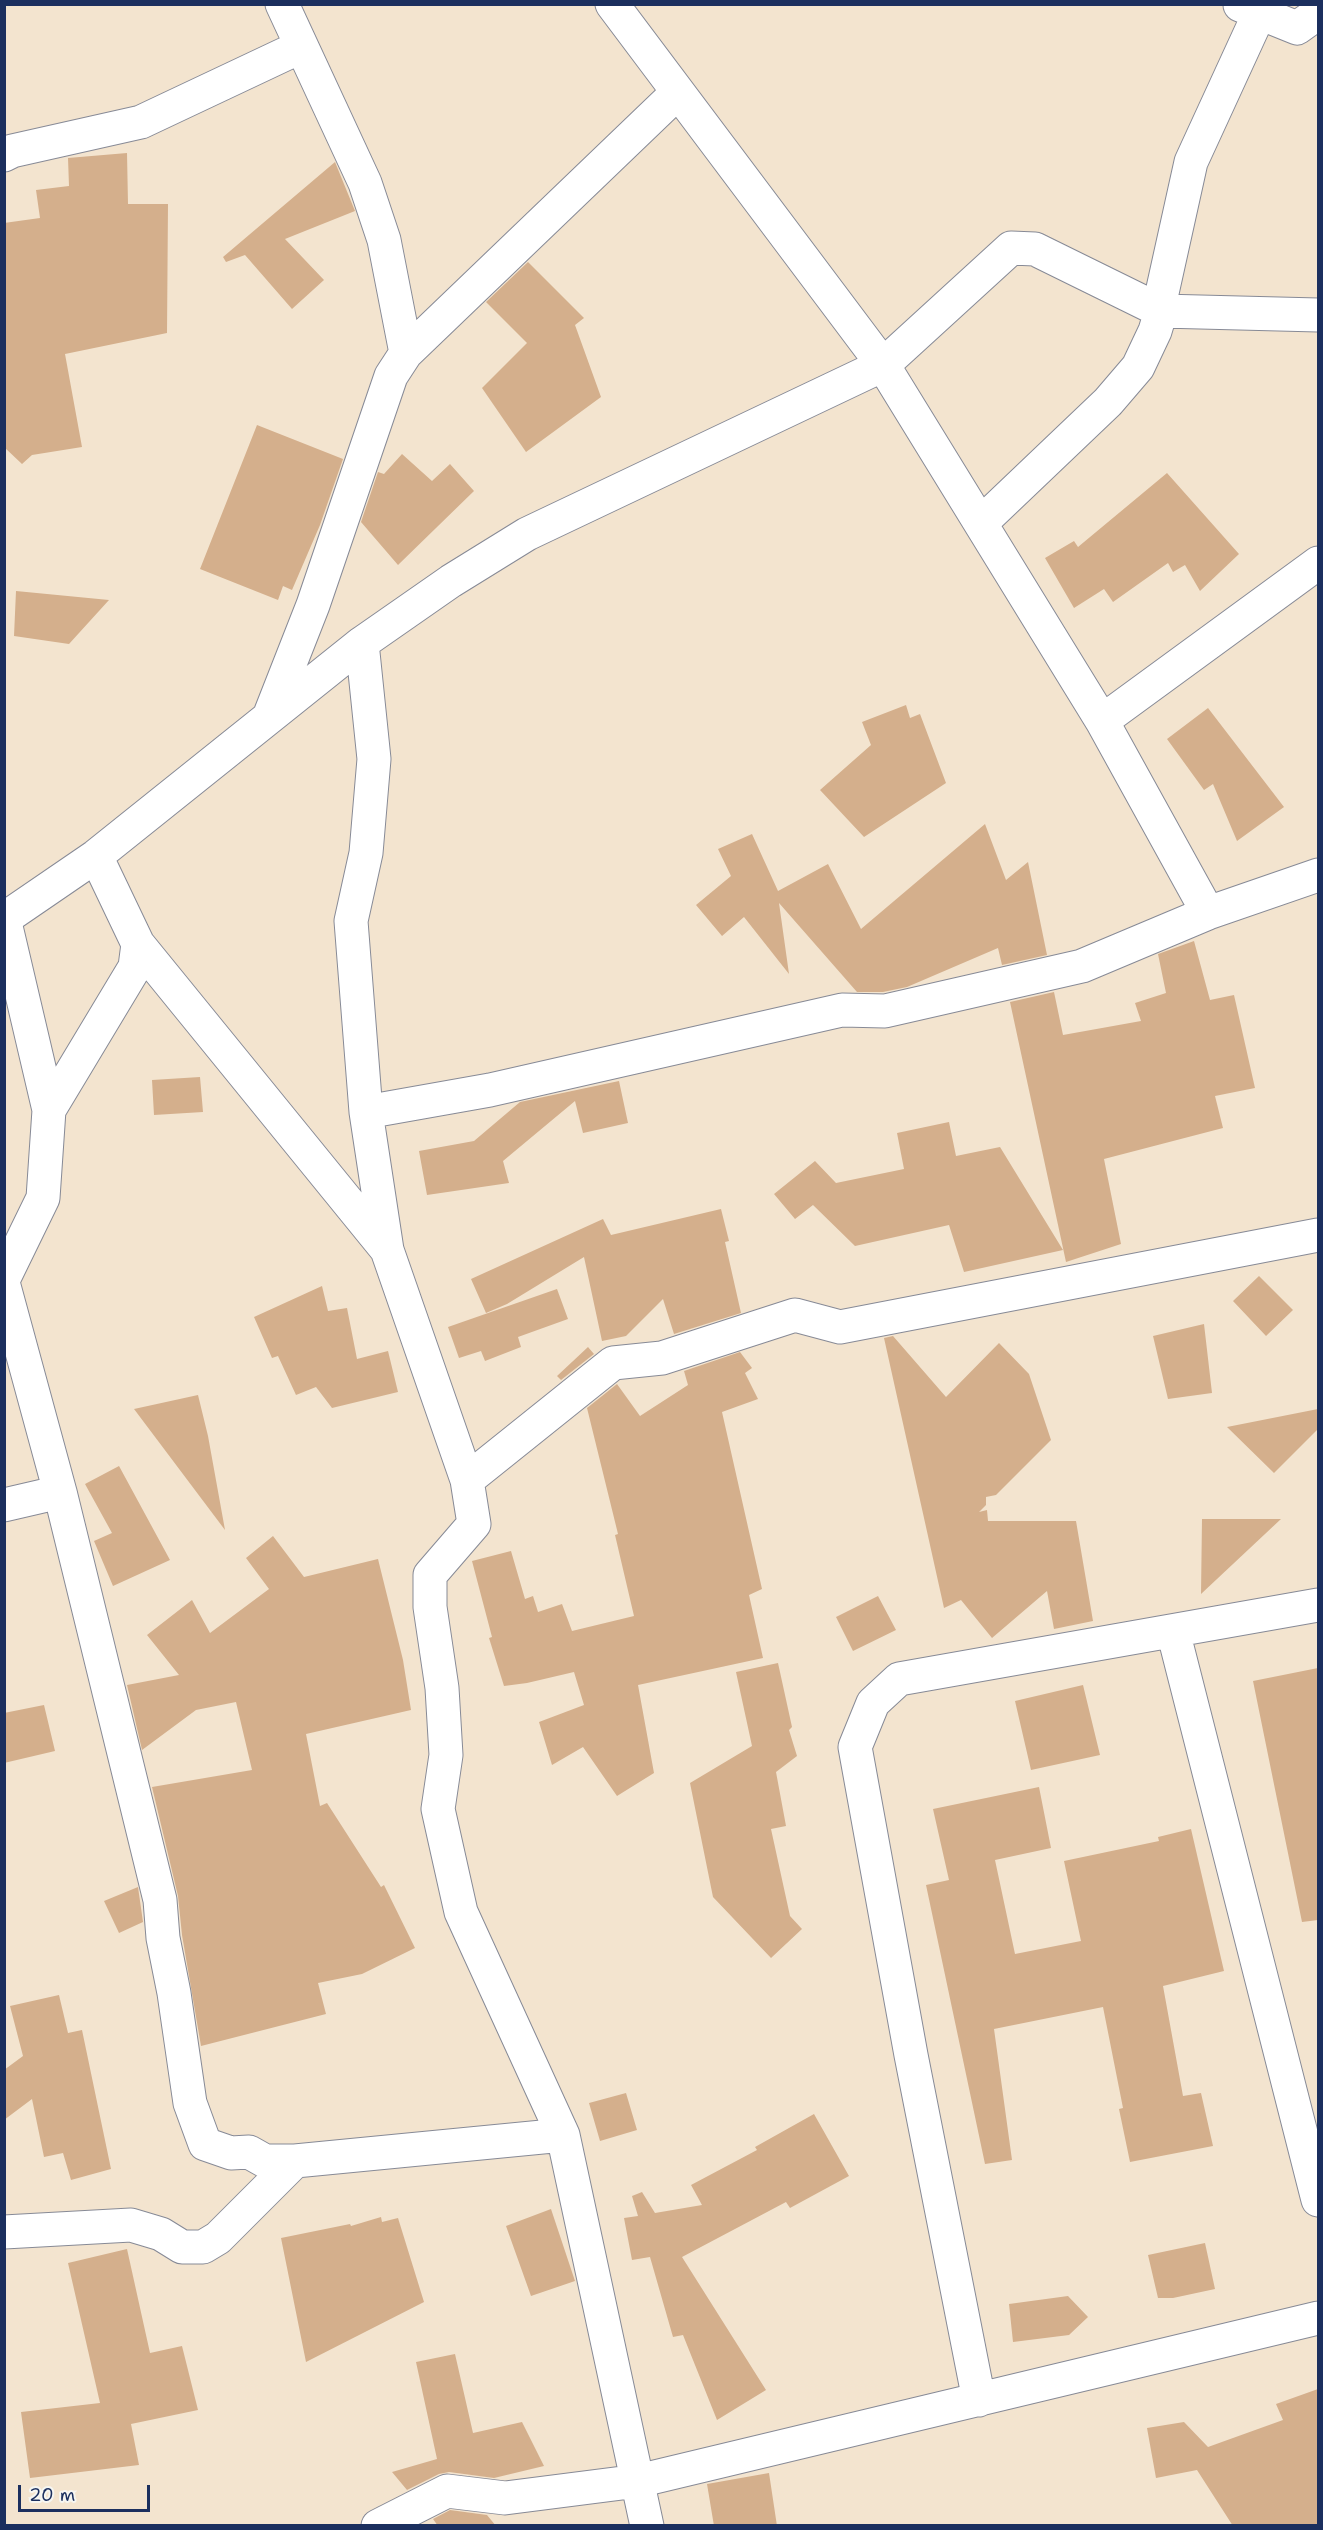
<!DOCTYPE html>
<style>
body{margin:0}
#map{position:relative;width:1323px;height:2530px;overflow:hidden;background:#f3e4cf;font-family:"Shantell Sans",sans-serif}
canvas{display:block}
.frame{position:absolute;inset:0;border:6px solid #1b2f5e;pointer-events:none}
.scale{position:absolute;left:18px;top:2485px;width:132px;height:27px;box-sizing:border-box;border:3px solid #1b2f5e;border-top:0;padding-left:8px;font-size:18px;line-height:21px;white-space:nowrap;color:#1b2f5e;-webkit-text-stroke:4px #f6f6f2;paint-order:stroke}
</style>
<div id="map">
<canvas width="1323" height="2530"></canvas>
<div class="frame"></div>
<div class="scale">20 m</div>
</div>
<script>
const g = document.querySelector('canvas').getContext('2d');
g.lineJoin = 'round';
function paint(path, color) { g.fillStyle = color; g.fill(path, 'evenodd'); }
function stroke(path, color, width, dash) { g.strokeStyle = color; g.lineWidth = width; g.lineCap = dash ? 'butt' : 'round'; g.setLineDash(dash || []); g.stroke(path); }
const building = new Path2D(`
 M127 153 128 204H168L167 333 65 354 82 447 32 455 22 464 4 447V223L40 218 36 190 69 186 68 158Z
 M335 162 355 211 285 239 324 280 292 309 245 255 226 262 223 257Z
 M528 262 584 318 575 325 601 397 526 452 482 388 527 343 486 302Z
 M257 425 343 459 320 525 292 590 283 586 278 600 200 569Z
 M402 454 432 481 450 464 474 491 398 565 361 522 378 472 384 474Z
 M1167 473 1239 554 1200 591 1185 565 1173 572 1168 563 1113 602 1104 589 1074 608 1045 558 1074 541 1078 547Z
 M16 591 109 600 69 644 14 636Z
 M906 705 910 718 920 714 946 783 864 837 820 790 871 745 862 722Z
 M1208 708 1284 807 1237 841 1213 784 1204 790 1167 739Z
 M985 824 1006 880 1028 862 1047 955 1002 965 998 948 907 987 883 992H857L779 903 789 974 744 917 722 936 696 905 731 876 718 849 752 834 778 891 828 864 861 929Z
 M1194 941 1210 1000 1234 995 1255 1088 1215 1096 1223 1128 1104 1159 1121 1244 1066 1262 1010 1002 1054 992 1063 1035 1141 1021 1135 1003 1166 993 1158 954Z
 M200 1077 203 1112 154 1115 152 1080Z
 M619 1081 628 1123 583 1133 575 1101 503 1161 509 1183 427 1195 419 1151 474 1141 520 1102Z
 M949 1122 956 1156 1000 1147 1063 1250 964 1272 949 1225 855 1246 813 1205 795 1219 774 1194 815 1161 836 1183 904 1169 897 1133Z
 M721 1209 729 1241 725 1242 741 1313 674 1334 663 1299 626 1336 602 1341 584 1257 507 1304 486 1313 471 1279 603 1219 611 1235Z
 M1259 1276 1293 1310 1266 1336 1233 1301Z
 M322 1286 328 1311 347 1308 357 1359 388 1351 398 1392 332 1408 316 1387 296 1395 278 1356 272 1358 254 1317Z
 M557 1289 568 1319 518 1337 521 1347 485 1361 481 1351 459 1358 448 1327Z
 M1204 1324 1212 1393 1168 1399 1153 1336Z
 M893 1336 946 1397 999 1343 1029 1374 1051 1440 996 1495 986 1497V1505L979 1512 987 1510 988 1521H1076L1093 1621 1054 1629 1047 1591 992 1638 961 1600 944 1608 884 1338Z
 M588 1347 594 1354 561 1380 557 1376Z
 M740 1352 752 1368 745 1373 758 1399 722 1412 762 1589 749 1595 763 1658 638 1685 654 1773 617 1796 583 1747 552 1765 539 1722 584 1705 574 1672 527 1683 504 1686 489 1638 492 1637 472 1561 511 1551 525 1599 533 1596 538 1612 562 1604 572 1631 634 1616 615 1535 618 1534 587 1408 617 1384 640 1416 688 1385 684 1371Z
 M198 1395 208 1436 225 1530 134 1409Z
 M1318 1409V1429L1274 1473 1227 1427Z
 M119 1466 170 1560 113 1586 94 1541 112 1533 85 1484Z
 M1202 1519H1281L1201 1594Z
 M273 1536 304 1577 378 1559 403 1660 411 1710 306 1734 320 1806 327 1803 381 1887 384 1885 415 1948 362 1974 318 1983 326 2014 201 2046 182 1935 178 1896 152 1787 252 1770 236 1702 196 1710 142 1750 127 1685 179 1675 147 1635 192 1600 210 1633 269 1589 246 1558Z
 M878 1596 896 1630 853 1651 836 1617Z
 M778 1663 792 1727 789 1730 797 1756 776 1772 786 1826 771 1829 790 1916 802 1929 771 1958 713 1897 690 1783 752 1746 736 1672Z
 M1318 1668V1920L1302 1922 1253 1681Z
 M1083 1685 1100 1755 1031 1770 1015 1701Z
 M44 1705 55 1751 4 1763V1713Z
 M1039 1787 1051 1848 995 1860 1015 1954 1081 1941 1064 1861 1159 1841 1158 1837 1191 1829 1224 1971 1163 1986 1183 2096 1201 2093 1213 2146 1130 2162 1119 2109 1123 2108 1103 2007 994 2029 1012 2160 985 2164 926 1885 949 1880 933 1809Z
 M138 1887 143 1922 119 1933 104 1901Z
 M59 1995 68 2033 82 2030 111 2169 71 2180 63 2153 44 2157 32 2099 4 2120V2070L23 2056 10 2006Z
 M626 2093 637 2130 600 2141 589 2103Z
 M814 2114 849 2176 790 2208 786 2202 682 2257 766 2390 717 2420 683 2335 673 2337 650 2257 632 2260 624 2218 638 2216 632 2196 642 2192 655 2213 702 2205 691 2185 757 2150 755 2147Z
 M551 2209 575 2281 531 2296 506 2226Z
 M381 2217 382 2222 398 2218 424 2302 306 2362 281 2238 350 2224 351 2226Z
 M1205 2243 1215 2289 1173 2298H1158L1148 2255Z
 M127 2249 150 2353 182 2346 198 2410 131 2424 139 2465 30 2478 21 2412 100 2403 68 2263Z
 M1068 2296 1088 2317 1069 2335 1013 2342 1009 2304Z
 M455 2354 473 2433 522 2422 544 2466 494 2478 449 2472 439 2474 407 2490 392 2472 437 2459 416 2362Z
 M1318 2389V2526H1233L1197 2470 1156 2478 1147 2428 1184 2422 1208 2447 1283 2420 1276 2404Z
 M769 2473 777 2526H714L707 2484Z
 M450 2510 487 2515 496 2526H438L433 2519Z`);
const minor = new Path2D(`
 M612 4 883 365 1102 721 1208 913
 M1240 5 1297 28 1318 13
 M4 155 12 151 141 122 300 47
 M406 353 678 92
 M981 523 1108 402 1138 367 1155 331 1161 311 1162 293 1191 162 1259 14
 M362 643 374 759 366 853 351 921 366 1112 387 1250 467 1480 474 1524 430 1575V1607L442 1688 446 1755 438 1809 461 1912 563 2135 647 2526
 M269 717 313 605 391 376 406 353 384 240 365 183 282 4
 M1102 721 1318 563
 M4 918 49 1110
 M4 919 96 856 362 643 451 581 527 534 883 365 1011 248 1035 249 1161 311 1318 315
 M138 944 387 1250
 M366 1112 490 1090 842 1010 885 1011 1082 966 1208 913 1318 875
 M4 1278 43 1198 49 1110 135 967 138 944 96 856
 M4 1286 60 1492 160 1900 163 1938 174 1993 190 2103 205 2144 231 2153 249 2152 265 2161H295L563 2135
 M467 1480 613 1363 662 1358 795 1315 840 1327 1318 1235
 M4 1505 60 1492
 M1173 1631 1318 2200
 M4 2232 131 2225 161 2234 182 2247H203L218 2238 295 2161
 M979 2400 911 2055 855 1747 873 1703 899 1679 1318 1605
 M378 2526 447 2491 505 2498 638 2481 1318 2318`);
paint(building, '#d4af8c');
stroke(minor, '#878a96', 35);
stroke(minor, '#fff', 33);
</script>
